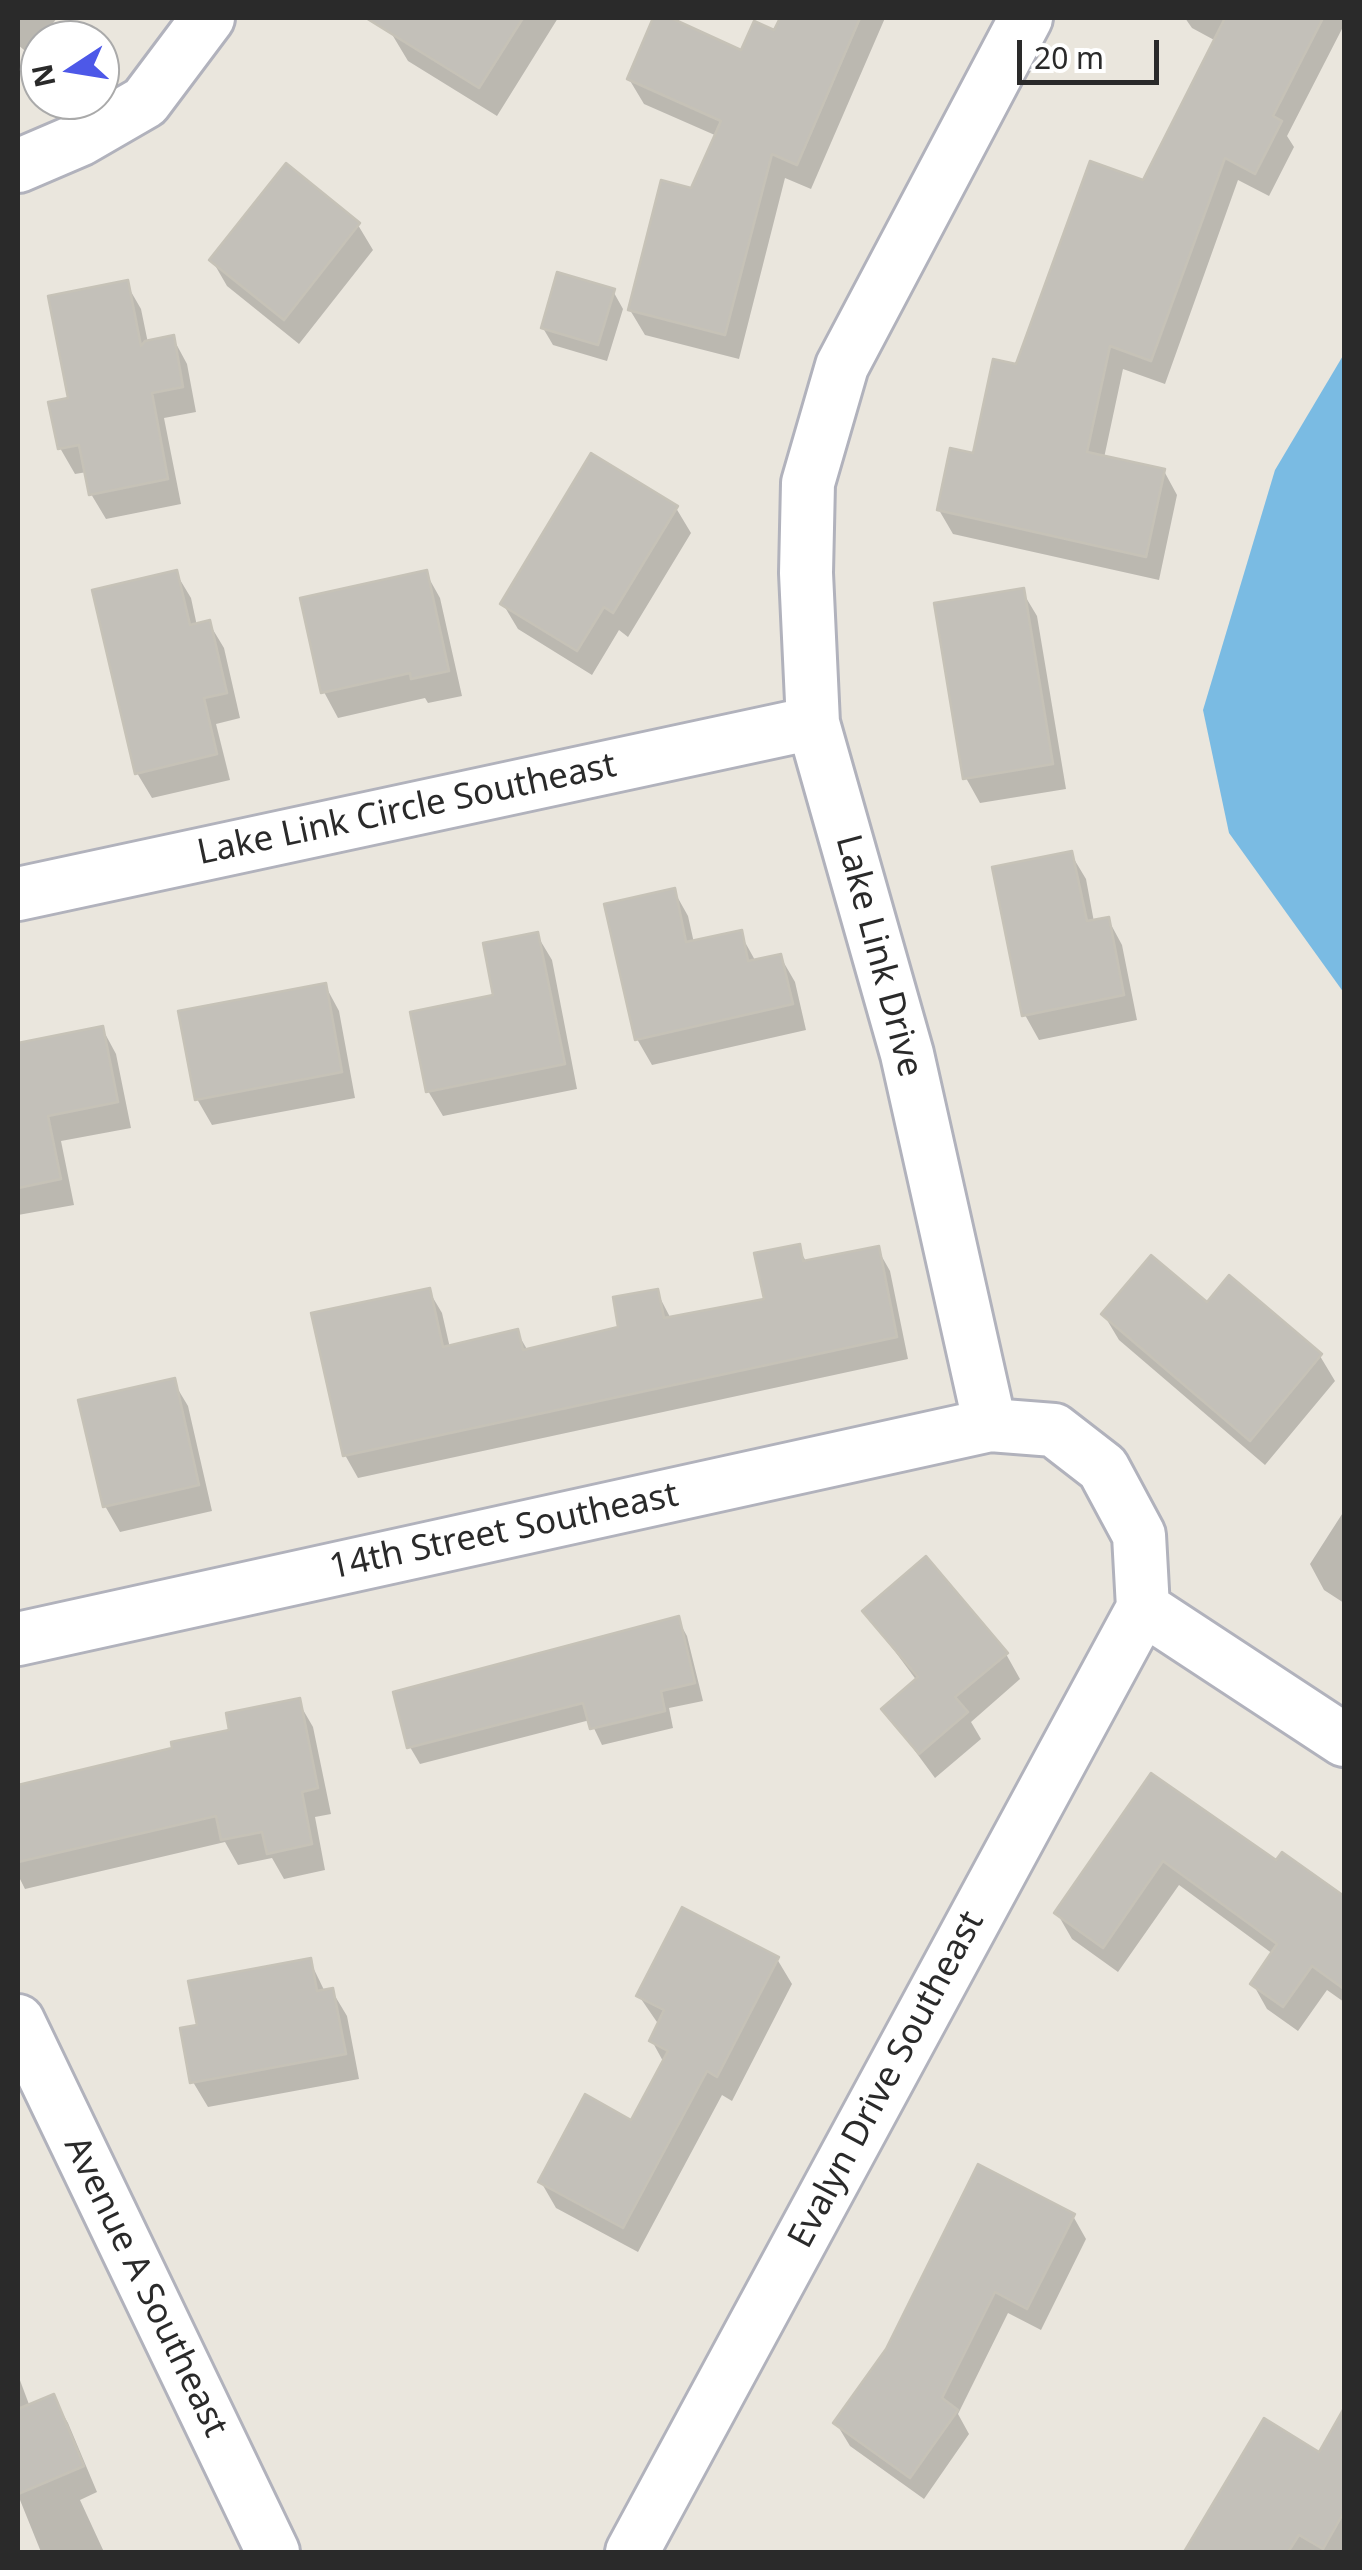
<!DOCTYPE html>
<style>
body{margin:0}
#map{position:relative;width:1362px;height:2570px;overflow:hidden;background:#eae6dd;font-family:"Noto Sans",sans-serif}
canvas{display:block}
.frame{position:absolute;inset:0;border:20px solid #2a2a2a;pointer-events:none}
.north{position:absolute;left:20px;top:20px;width:100px;height:100px;box-sizing:border-box;background:#fff;border:2px solid #aaa;border-radius:50%;rotate:258deg;font-size:28px;font-weight:700;line-height:40px;text-align:center;color:#2a2a2a}
.north::after{content:'';display:block;margin:auto;width:35px;height:45px;background:#4d58e8;clip-path:polygon(50% 0,100% 100%,50% 72%,0 100%)}
.scale{position:absolute;left:1017px;top:40px;width:142px;height:45px;box-sizing:border-box;border:5px solid #2a2a2a;border-top:0;padding-left:12px;font-size:30px;line-height:35px;white-space:nowrap;color:#2a2a2a;-webkit-text-stroke:8px #fff;paint-order:stroke}
</style>
<div id="map">
<canvas width="1362" height="2570"></canvas>
<div class="frame"></div>
<div class="north">N</div>
<div class="scale">20 m</div>
</div>
<script>
const g = document.querySelector('canvas').getContext('2d');
g.lineJoin = 'round';
function paint(path, color) { g.fillStyle = color; g.fill(path, 'evenodd'); }
function stroke(path, color, width, dash) { g.strokeStyle = color; g.lineWidth = width; g.lineCap = dash ? 'butt' : 'round'; g.setLineDash(dash || []); g.stroke(path); }
function label(font, color, halo, rows, align = 'center') {
  g.font = font + ' "Noto Sans",sans-serif'; g.lineWidth = 8; g.setLineDash([]); g.textBaseline = 'middle'; g.strokeStyle = halo; g.fillStyle = color; for (const [text, x, y, turn = 0] of rows) {
    g.save(); g.translate(x, y); g.rotate((+turn || 0) * Math.PI / 180); g.textAlign = isNaN(turn) ? turn : align; if (halo) g.strokeText(text, 0, 0); g.fillText(text, 0, 0); g.restore();
  }
}
const water = new Path2D(`
 M1344 354V993L1229 833 1203 710 1275 470Z`);
const shadow = new Path2D(`
 M18 18H57L29 54 18 45Z
 M399 18H558L497 116 408 61 390 31Z
 M656 18 743 53 776 34 783 18H885L811 189 785 178 739 359 645 335 630 310 717 136 644 104 629 79Z
 M1185 18H1344V25L1287 136 1294 147 1269 196 1238 180 1165 384 1123 369 1104 458 1164 471 1177 495 1159 580 953 534 939 510 975 456 1018 367 1144 183 1216 41 1192 28Z
 M358 225 373 250 299 344 227 286 212 260Z
 M126 283 141 309 148 343 173 338 187 364 196 412 164 418 181 504 106 519 91 494 87 472 75 474 60 448 71 400Z
 M613 291 623 309 607 361 553 345 543 328Z
 M676 508 691 533 628 637 619 630 592 675 518 629 503 604Z
 M176 573 191 598 197 626 209 623 224 648 240 718 216 724 230 780 152 798 137 773Z
 M426 573 440 598 462 696 428 703 425 698 338 718 324 692Z
 M1022 591 1037 616 1066 789 980 803 966 778Z
 M1071 854 1086 879 1094 922 1108 919 1122 945 1137 1020 1039 1040 1025 1015Z
 M674 891 688 916 694 943 740 933 756 962 780 956 795 982 806 1030 652 1065 637 1039Z
 M537 935 552 960 577 1089 443 1116 428 1091Z
 M325 985 339 1011 355 1098 212 1125 197 1099Z
 M102 1028 116 1054 131 1128 61 1141 74 1205 18 1215V1045Z
 M798 1247 807 1263 877 1248 890 1271 908 1359 358 1478 345 1455 429 1291 442 1313 450 1348 517 1332 528 1351 621 1329 657 1292 671 1319 766 1301Z
 M1207 1305 1320 1356 1335 1381 1265 1465 1119 1340 1104 1315Z
 M173 1381 188 1406 212 1511 120 1532 105 1506Z
 M1344 1511V1603L1324 1590 1310 1564Z
 M865 1611 1006 1654 1020 1679 971 1722 981 1739 935 1778 884 1709 917 1681Z
 M677 1618 687 1636 703 1701 669 1708 673 1728 602 1745 590 1720 420 1764 410 1747 573 1648 572 1644Z
 M298 1701 313 1727 331 1814 315 1817 325 1870 284 1879 272 1858 238 1865 225 1842 25 1889 18 1875V1788L175 1750 231 1732Z
 M1152 1776 1277 1863 1283 1856 1344 1900V2002L1327 1990 1298 2031 1267 2009 1253 1984 1273 1954 1179 1885 1118 1972 1072 1939 1057 1913Z
 M777 1959 792 1984 732 2101 722 2095 638 2252 556 2208 541 2182 632 2124 664 2063 652 2041 659 2025 639 1996Z
 M310 1961 325 1992 332 1991 347 2016 359 2079 208 2107 193 2082 200 2027Z
 M1073 2216 1086 2239 1041 2330 1008 2313 958 2414 969 2434 924 2499 850 2446 836 2423Z
 M18 2375 30 2407 53 2397 68 2423 97 2492 80 2500 104 2552H41L18 2495Z
 M1265 2422 1320 2455 1337 2425 1344 2429V2552H1187Z`);
const building = new Path2D(`
 M366 18H523L479 88Z
 M653 18H671L741 50 754 21 774 30 780 18H860L797 165 772 154 725 335 628 310 661 180 691 188 721 121 627 79Z
 M1225 18H1323L1273 116 1282 121 1255 174 1225 158 1151 361 1110 346 1087 452 1165 469 1146 557 937 510 950 448 973 453 993 359 1016 364 1090 161 1143 180Z
 M286 163 360 223 284 320 209 260Z
 M557 272 615 289 598 345 541 328Z
 M128 280 141 346 145 341 174 335 183 387 152 393 168 479 89 495 79 445 58 449 48 402 68 398 48 296Z
 M591 453 678 506 613 613 604 607 577 651 500 604Z
 M177 570 190 625 210 620 227 693 204 698 217 754 135 774 92 590Z
 M427 570 449 671 411 679 410 673 321 693 300 598Z
 M1024 588 1053 764 963 779 934 603Z
 M1072 851 1087 921 1109 917 1124 995 1022 1016 992 867Z
 M675 888 686 942 742 930 748 961 781 954 793 1004 635 1040 604 904Z
 M538 932 565 1064 426 1092 410 1012 493 995 483 943Z
 M326 983 342 1072 195 1100 178 1011Z
 M103 1026 118 1102 48 1116 61 1179 18 1188V1043Z
 M800 1244 803 1261 879 1246 897 1337 343 1456 311 1313 430 1288 443 1347 518 1329 523 1350 618 1327 613 1297 658 1289 664 1318 764 1299 754 1253Z
 M1151 1255 1207 1302 1229 1275 1322 1354 1250 1441 1101 1314Z
 M175 1378 199 1485 103 1507 78 1400Z
 M926 1556 1008 1653 955 1697 968 1712 919 1754 881 1709 918 1677 862 1611Z
 M679 1616 695 1683 661 1691 665 1711 590 1729 583 1703 407 1748 393 1692Z
 M300 1698 318 1788 302 1792 312 1844 267 1854 262 1832 221 1840 216 1816 18 1862V1785L172 1748 171 1742 229 1730 226 1713Z
 M1151 1773 1276 1860 1282 1852 1344 1896V1989L1312 1966 1283 2007 1250 1984 1277 1944 1163 1861 1103 1948 1054 1913Z
 M682 1907 779 1957 717 2077 707 2071 623 2228 538 2182 585 2094 631 2120 668 2051 649 2041 664 2010 636 1996Z
 M311 1958 317 1991 333 1988 346 2054 190 2083 180 2028 197 2025 188 1981Z
 M978 2164 1075 2214 1027 2309 995 2292 942 2398 958 2410 910 2478 833 2423 886 2349Z
 M54 2394 84 2466 18 2494V2409Z
 M1344 2408V2512L1323 2549 1299 2535 1288 2552H1184L1264 2418 1319 2452Z`);
const minor = new Path2D(`
 M18 166 81 139 145 102 208 18
 M18 894 813 723
 M990 1425 907 1054 813 723 806 573 808 483 842 366 1026 18
 M18 1639 990 1425 1054 1430 1103 1468 1139 1535 1143 1608 1344 1740
 M18 2021 273 2552
 M632 2552 1143 1608`);
const streetNames = [
 ["Lake Link Circle Southeast",407,810,-12],
 ["Lake Link Drive",878,956,75],
 ["14th Street Southeast",504,1532,-12],
 ["Evalyn Drive Southeast",887,2080,-62],
 ["Avenue A Southeast",145,2287,64]
];
paint(water, '#7abbe3');
paint(shadow, '#0003');
paint(building, '#c3c0b9');
stroke(building, '#c6c2b7', 2.5);
stroke(minor, '#b1b2bc', 58);
stroke(minor, '#fff', 52);
label('35px', '#2a2a2a', '#fff', streetNames);
</script>
